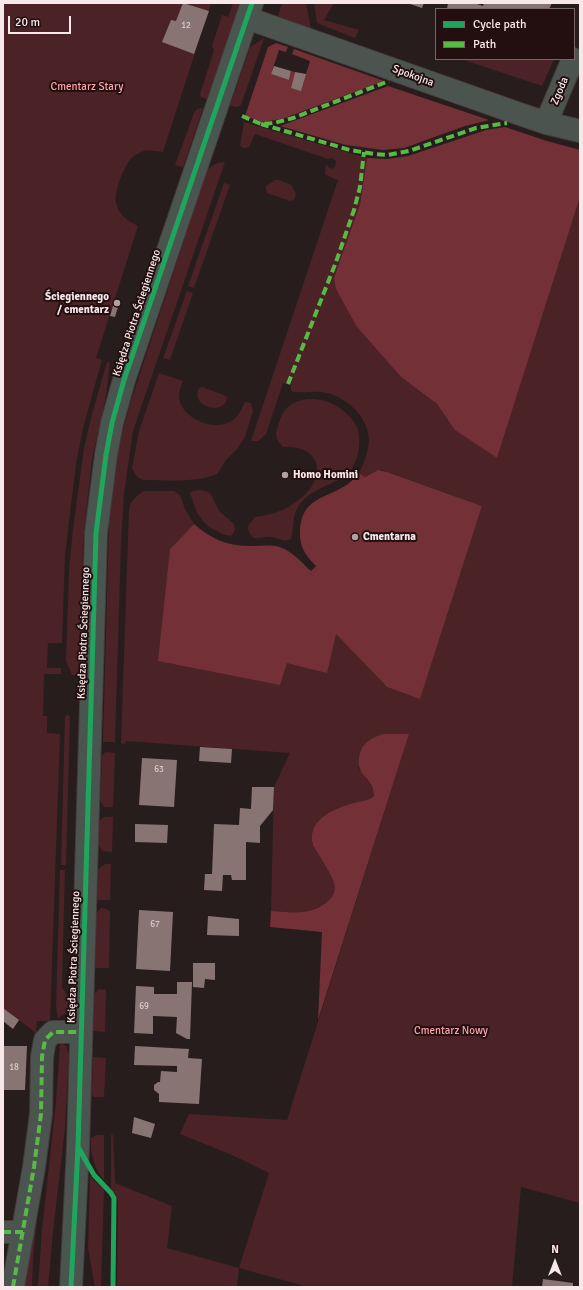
<!DOCTYPE html>
<meta charset="utf-8">
<style>
body{margin:0}
#map{position:relative;width:583px;height:1290px;overflow:hidden;background:#281d1d;font-family:Signika,sans-serif}
canvas{display:block}
.frame{position:absolute;inset:0;border:4px solid #f8e8e9;pointer-events:none}
.legend{position:absolute;left:435px;top:8px;width:140px;height:52px;box-sizing:border-box;background:#230f10;border:1px solid #786667;margin:0;padding:5px 7px;list-style:none;font-size:12px;color:#f8e8e9}
.legend li{display:flex;align-items:center;gap:8px;height:20px}
.legend b{width:20px;border:1px solid #786667}
.north{position:absolute;left:535px;top:1242px;width:40px;height:40px;-webkit-text-stroke:3px #230f10;paint-order:stroke;rotate:0deg;font-size:11px;font-weight:700;line-height:16px;text-align:center;color:#f8e8e9}
.north::after{content:'';display:block;margin:auto;width:14px;height:18px;background:#f8e8e9;clip-path:polygon(50% 0,100% 100%,50% 72%,0 100%)}
.scale{position:absolute;left:8px;top:16px;width:63px;height:18px;box-sizing:border-box;border:2px solid #f8e8e9;border-top:0;padding-left:5px;font-size:12px;line-height:14px;white-space:nowrap;color:#f8e8e9;-webkit-text-stroke:3px #230f10;paint-order:stroke}
</style>
<div id="map">
<canvas width="583" height="1290"></canvas>
<div class="frame"></div>
<ul class="legend">
<li><b style="height:5px;background:#20a55d"></b>Cycle path</li>
<li><b style="height:5px;background:#58b947"></b>Path</li>
</ul>
<div class="north">N</div>
<div class="scale">20 m</div>
</div>
<script>
const g = document.querySelector('canvas').getContext('2d');
g.lineJoin = 'round';
function paint(path, color) { g.fillStyle = color; g.fill(path, 'evenodd'); }
function stroke(path, color, width, dash) { g.strokeStyle = color; g.lineWidth = width; g.lineCap = dash ? 'butt' : 'round'; g.setLineDash(dash || []); g.stroke(path); }
function label(font, color, halo, rows, align = 'center') {
  g.font = font + ' Signika,sans-serif'; g.lineWidth = 4; g.setLineDash([]); g.textBaseline = 'middle'; g.strokeStyle = halo; g.fillStyle = color; for (const [text, x, y, turn = 0] of rows) {
    g.save(); g.translate(x, y); g.rotate((+turn || 0) * Math.PI / 180); g.textAlign = isNaN(turn) ? turn : align; if (halo) g.strokeText(text, 0, 0); g.fillText(text, 0, 0); g.restore();
  }
}
const green = new Path2D(`
 M3 3H211L163 152C155 151 148 149 141 152 136 154 132 157 129 161 123 169 114 193 116 202 118 215 128 221 138 226L96 358 102 360 83 428 76 464 65 555 62 643H48L47 668H61V674H44L43 716H47V733L60 734 50 1021H37L36 1033 3 1008Z
 M233 3H240L207 99 201 97 200 94 214 50 212 46 222 15 228 17Z
 M282 3H306L311 29 278 16Z
 M314 3H334L324 20 359 30 355 38 317 23Z
 M264 38 241 105 237 107 230 106 250 47Z
 M461 59H554L542 86Z
 M201 108H203L183 167 175 165 194 113 197 109Z
 M244 122 367 158 360 204 335 278 357 327 401 377 437 404 456 430 497 458 580 197V1203L521 1187 512 1287H308L239 1268 237 1287H117L118 1202 116 1195 111 1189V1135H113L115 1183 172 1206 167 1248 239 1268 269 1173 232 1155 180 1134 189 1114 287 1120 409 734 358 767 374 789V796C368 801 361 801 354 803 334 808 306 820 313 845 318 854 332 875 334 883 336 891 333 897 327 902 310 916 291 912 271 911L274 787 290 753 126 741 125 744 121 743 129 509 131 502 137 496 142 492 146 491H174L180 495 185 509 194 524 170 549 287 663 336 634 387 687 420 698 482 506 382 470H378L365 477 359 473C364 463 368 453 369 441 369 418 348 398 327 393 316 390 304 393 293 392L291 390V385L283 383 266 434 258 441H251L338 180 328 176 325 174 326 165 331 169 335 167 336 161 332 158 328 159 255 134 249 147 244 148 240 146Z
 M225 162 133 431 124 494 121 543 115 742H103L109 521 118 455 122 434 131 401 207 171C212 165 217 162 225 162Z
 M275 180H279L291 185 296 194 294 200 290 201 267 193 266 189V186Z
 M224 183 230 185 194 288 188 286Z
 M187 291 193 293 170 360 163 358Z
 M107 362 110 363 106 396 92 459 83 543 81 675H72L66 661 69 571 73 529 84 448 92 414Z
 M159 373 183 381C181 386 179 391 179 396 180 419 216 433 233 420 239 416 242 408 245 402L251 403 253 411 245 437 238 448 226 460 217 474C197 483 166 480 144 480 137 478 135 474 132 468L139 431Z
 M202 387 224 395 227 398C224 417 189 406 199 388Z
 M307 399C324 398 338 404 350 417 358 425 360 434 359 445 356 488 321 478 300 504 291 516 295 526 291 539 283 543 277 537 269 537 264 536 258 540 253 537 249 534 248 530 248 526L255 517C269 515 282 512 293 504 300 499 309 492 313 484 326 460 307 445 283 447 279 442 276 439 276 433 282 413 283 404 307 399Z
 M202 490 208 492 211 494 219 511 234 524 235 530 232 535 230 536 222 534 209 527 203 521 197 513 190 493 193 491Z
 M67 715 70 716 66 865H61L65 717Z
 M105 752 115 753 113 807H104L100 800 102 756Z
 M104 817H113L112 852 102 851 98 844 99 821Z
 M105 864H111L110 900H97V870Z
 M60 870H65L62 987 71 1002 66 1013 58 1018 56 1007Z
 M101 908 107 909 110 912 109 968H95L96 913Z
 M99 989 106 990 105 1032 93 1031 94 994Z
 M60 1044H63L66 1046 69 1055 65 1128 53 1232 48 1287H38L42 1229 56 1102Z
 M93 1057 106 1058 104 1097H94L92 1095Z
 M97 1135H104V1180C94 1168 90 1154 91 1138Z
 M90 1176 104 1190 101 1287H95L88 1248Z
 M40 1193 33 1256 32 1287H20Z`);
const forest = new Path2D(`
 M276 43 288 47 286 52 279 50 271 74 289 80 291 71 295 72 291 88 306 74 310 61 292 54 294 49 384 81 282 119 262 122 245 116 268 47Z
 M388 86 489 120 465 126 404 148 383 150 346 145 280 126Z
 M505 127 547 141 580 150V197L497 458 455 430 437 404 401 377 357 327 336 289 334 278 360 204 367 158 387 159 408 156 486 130Z
 M378 470 387 472 482 506 420 699 387 687 336 634 327 673 287 663 280 685 158 661 170 549 194 524C212 540 230 547 254 546 263 546 273 544 282 548 293 552 302 563 311 571L316 566C305 555 299 546 300 530 302 497 326 499 348 484 352 481 356 477 359 473L365 477Z
 M383 734H409L318 1020 322 932 270 927 271 911C291 912 310 916 327 902 333 897 336 891 334 883 332 875 318 854 313 845 306 820 334 808 354 803 361 801 368 801 374 796 375 777 353 777 360 753 363 742 372 738 383 734Z`);
const building = new Path2D(`
 M183 3 209 11 194 54 162 42 171 20 176 21Z
 M407 3H424L422 8Z
 M448 3H474L483 6 484 3H552L549 9H447Z
 M274 66 291 71 289 80 271 74Z
 M295 72 306 74 301 91 291 88Z
 M115 299 120 300 115 317 110 316Z
 M200 747 232 749 231 763 199 761Z
 M142 758 177 760 174 807 139 805Z
 M252 787H274L273 810 260 826V843L246 842V880H232L231 875H223L222 891 204 890 205 874H212L214 824 239 825 240 808 251 809Z
 M135 824 168 825 167 843 135 842Z
 M139 910 173 912 170 971 136 969Z
 M208 916 239 919V936L207 935Z
 M193 963H215V980L205 979 204 988 193 987Z
 M177 982H192L190 1039H187L176 1033 177 1017 153 1016V1034L134 1033 136 986 154 987V994H177Z
 M3 1008 19 1020 13 1029 3 1021Z
 M3 1046H27L25 1090H3Z
 M135 1046 189 1049 188 1058 202 1059 199 1104 159 1102V1094L154 1090V1085L158 1082H160L161 1071 177 1072V1066L134 1065Z
 M134 1117 155 1124 151 1138 132 1133Z
 M543 1279 573 1283V1287H542Z`);
const street = new Path2D(`
 M247 18 511 111 546 123 580 131
 M546 123 573 59
 M3 1232H23
 M13 1287 34 1167 41 1114 42 1057 45 1040 53 1032H81`);
const secondary = new Path2D(`
 M71 1287 78 1147 96 533 106 455 112 423 124 380 252 3`);
const quiet = new Path2D(`
 M242 116 261 124 274 123 293 118 389 81
 M261 124 350 150 374 154 388 155 409 151 476 128 507 123
 M288 384 336 262 354 210 360 187 364 152
 M3 1232H23
 M13 1287 34 1167 41 1114 42 1057 45 1040 53 1032H81`);
const cycleway = new Path2D(`
 M78 1147 94 1175 111 1193 114 1198 113 1287
 M71 1287 78 1147 96 533 106 455 112 423 124 380 252 3`);
const markers = [
 [117,303,4,"#afa1a2"],
 [285,475,4,"#afa1a2"],
 [355,537,4,"#afa1a2"]
];
const numberNames = [
 ["12",186,26],
 ["63",159,770],
 ["67",155,925],
 ["69",144,1007],
 ["18",14,1068]
];
const streetNames = [
 ["Spokojna",413,76,20],
 ["Zgoda",560,91,-67],
 ["Księdza Piotra Ściegiennego",137,313,-72],
 ["Księdza Piotra Ściegiennego",84,633,-88],
 ["Księdza Piotra Ściegiennego",74,957,-88]
];
const parkNames = [
 ["Cmentarz Stary",87,87],
 ["Cmentarz Nowy",451,1031]
];
const poiNames = [
 ["Ściegiennego",109,297,"right"],
 ["/ cmentarz",109,310,"right"],
 ["Homo Homini",293,475],
 ["Cmentarna",363,537]
];
paint(green, '#4b2226');
paint(forest, '#733037');
paint(building, '#897474');
stroke(street, '#443a3a', 24);
stroke(secondary, '#443a3a', 24);
stroke(street, '#4c544f', 22);
stroke(secondary, '#4b5550', 22);
stroke(quiet, '#58b947', 4, [8, 4]);
stroke(cycleway, '#20a55d', 5);
for (const [x, y, r, color] of markers) { const dot = new Path2D(); dot.arc(x, y, r, 0, 2 * Math.PI); g.fillStyle = color; g.fill(dot); stroke(dot, '#230f10', 1.5); }
label('9px', '#dccbcc', null, numberNames);
label('11px', '#f8e8e9', '#230f10', streetNames);
label('11px', '#fca1a6', '#230f10', parkNames);
label('bold 11px', '#f8e8e9', '#230f10', poiNames, 'left');
</script>
